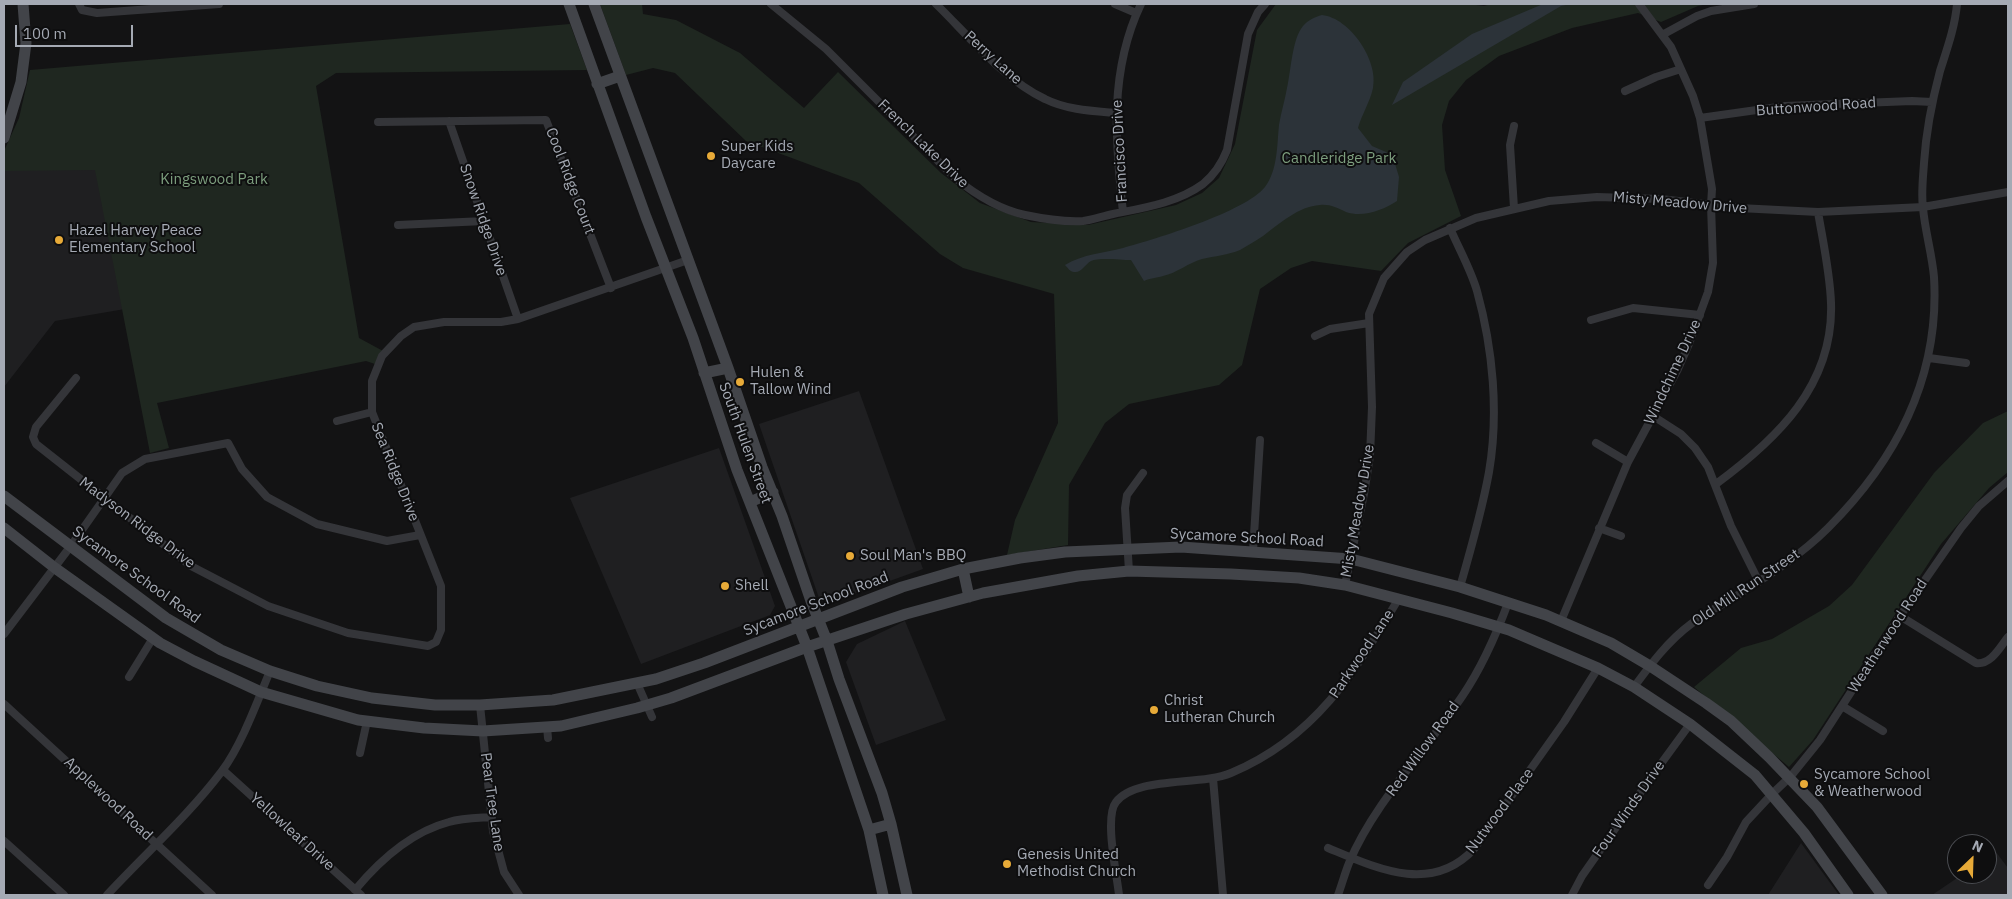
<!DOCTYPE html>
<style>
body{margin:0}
#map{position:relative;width:2012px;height:899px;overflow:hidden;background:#131314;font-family:"IBM Plex Sans",sans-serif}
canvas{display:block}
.frame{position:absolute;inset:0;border:5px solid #a5aab4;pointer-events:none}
.north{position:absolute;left:1947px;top:834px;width:50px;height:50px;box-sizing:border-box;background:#0e0e0f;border:1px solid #4a4c51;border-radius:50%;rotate:24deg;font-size:14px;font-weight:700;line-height:20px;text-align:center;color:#a5aab4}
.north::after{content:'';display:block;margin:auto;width:18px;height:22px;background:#e7aa38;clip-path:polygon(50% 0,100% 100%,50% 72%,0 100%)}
.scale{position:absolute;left:15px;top:25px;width:118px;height:22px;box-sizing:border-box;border:2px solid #a5aab4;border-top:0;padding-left:6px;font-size:15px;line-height:18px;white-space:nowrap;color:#a5aab4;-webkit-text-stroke:4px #0e0e0f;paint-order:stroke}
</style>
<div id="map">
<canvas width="2012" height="899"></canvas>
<div class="frame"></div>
<div class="north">N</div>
<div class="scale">100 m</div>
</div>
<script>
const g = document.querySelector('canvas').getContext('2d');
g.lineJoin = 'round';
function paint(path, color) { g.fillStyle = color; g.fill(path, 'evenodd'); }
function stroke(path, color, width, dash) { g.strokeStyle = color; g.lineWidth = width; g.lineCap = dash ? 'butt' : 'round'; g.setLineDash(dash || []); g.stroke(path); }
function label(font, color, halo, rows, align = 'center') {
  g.font = font + ' "IBM Plex Sans",sans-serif'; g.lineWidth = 4; g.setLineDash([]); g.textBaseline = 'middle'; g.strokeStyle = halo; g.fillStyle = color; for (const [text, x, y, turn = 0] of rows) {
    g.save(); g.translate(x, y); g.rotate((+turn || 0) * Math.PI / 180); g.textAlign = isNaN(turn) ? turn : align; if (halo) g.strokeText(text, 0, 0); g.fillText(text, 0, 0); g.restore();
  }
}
const built = new Path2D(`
 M4 169 102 170 125 309 55 321 4 387Z
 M859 391 923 569 826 604 820 601 759 424Z
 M719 448 775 606 770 615 641 664 570 498Z
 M905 621 946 720 876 745 846 662 857 644Z
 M1801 843 1839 895H1768Z
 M1996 852 2008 868V895H1932L1963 874H1987V858Z`);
const green = new Path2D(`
 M600 4H642L643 14 676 20 740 53 804 108 838 72 941 173 980 203 1031 222 1088 225 1176 205 1202 193 1219 178 1235 144 1257 30 1276 4H1468L1484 6 1491 4H1708L1698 6 1661 22 1638 13 1572 28 1499 56 1466 80 1449 101 1442 125 1445 170 1461 216 1408 243 1381 271 1312 261 1291 268 1260 289 1242 365 1219 385 1129 404 1105 423 1069 485 1068 545 1007 555 1015 520 1058 423 1054 294 963 268 940 254 859 183 746 141 675 73 653 68 626 75Z
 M570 24 587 70 336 73 316 86 359 338 383 351 375 364 366 361 157 403 169 448 150 453 95 170 4 171V151L19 118 30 70Z
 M2008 411V472L1989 488 1941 544 1813 740 1789 767 1694 687 1741 648 1772 639 1829 606 1852 585 1934 473 1983 423Z`);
const water = new Path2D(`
 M1543 4H1571L1561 6 1392 105 1403 82 1472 34Z
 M1322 15C1350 18 1379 61 1373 88 1370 102 1362 114 1358 128L1372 146 1386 152 1393 157 1399 177 1397 201C1383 210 1363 218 1346 212 1337 208 1330 204 1320 205 1299 206 1279 224 1263 236 1256 241 1248 245 1240 250 1228 255 1215 256 1202 259 1188 263 1177 273 1163 276 1156 278 1150 278 1144 281L1131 260C1121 260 1099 257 1091 261 1085 264 1082 273 1074 272 1070 272 1068 268 1065 265 1083 254 1104 253 1123 248 1155 239 1245 212 1265 187 1278 170 1277 144 1279 125 1281 112 1285 100 1287 88 1291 71 1292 39 1303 26 1308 20 1315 17 1322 15Z`);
const street = new Path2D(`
 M79 4 82 10 97 13 219 4
 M771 4 826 49 955 178C976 195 998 209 1025 215 1044 219 1064 222 1083 221 1092 220 1103 216 1113 214 1143 208 1177 203 1203 184 1214 175 1222 163 1227 150L1248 34 1258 12 1265 4
 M936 4C968 35 1004 80 1045 99 1067 110 1092 111 1116 113
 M1115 4 1136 13
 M1662 35 1697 16 1711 11 1754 4
 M1625 91 1656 77 1681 69
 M1700 118 1785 106 1912 101 1932 102
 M449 121 518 319
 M378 122 546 120 611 288
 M1514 208 1510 145 1514 126
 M1123 212C1115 141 1109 71 1141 4
 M398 225 484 221
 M1450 228C1459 249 1471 270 1477 291 1493 349 1499 413 1489 472 1482 511 1471 549 1460 587
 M1591 320 1633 308 1700 315
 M1315 336 1330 329 1369 323
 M1929 358 1966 363
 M76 378 36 427 33 437 36 444 191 566 268 606 348 633 428 646 436 642 441 630V586L372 412V381L382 356 401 336 414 327 444 322H501L518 319 688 260
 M1653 416 1681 434 1695 448 1708 467 1731 526 1759 582
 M337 421 372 412
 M1596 443 1628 462
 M1716 484C1777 439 1834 385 1831 303 1830 273 1823 242 1818 212
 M1599 528 1621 536
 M1253 551 1260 440
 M1129 571 1125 508 1127 495 1143 473
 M1345 585 1364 494 1370 456 1372 407 1369 314 1384 278 1407 252 1425 240 1476 218 1549 201 1597 197 1661 199 1739 208 1818 212 1923 207 2008 192
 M1900 616 1976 663C1991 665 2000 647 2008 637
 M1561 621 1628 462 1678 369 1689 344 1708 292 1713 263 1711 205 1712 189 1700 118 1693 96 1671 47 1639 4
 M4 634 70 547 122 473 145 459 228 443 242 469 267 497 317 524 387 541 420 535
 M129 677 153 638
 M637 683 652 717
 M1634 687C1651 664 1668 641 1691 624 1704 614 1719 606 1733 598 1766 577 1800 556 1828 528 1897 459 1940 377 1934 277 1932 254 1925 231 1923 208 1921 194 1923 178 1924 163 1926 132 1932 101 1940 71 1947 49 1955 27 1957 4
 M4 704 212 895
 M480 705 493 831 504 872 519 895
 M1842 706 1883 731
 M547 727 548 738
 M360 753 367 721
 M223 770 361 895
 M1213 778 1223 895
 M4 841 64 895
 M1328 848C1376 868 1431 895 1474 849L1564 722 1598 668
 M1708 885 1727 857 1746 822 1772 794 1791 776 1820 740 1900 616 1961 528 1979 506 2008 481
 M355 890C380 860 411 832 449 822 462 818 478 818 492 817
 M107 895C145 854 188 816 222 771 242 744 257 702 270 671
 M1119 895C1117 875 1104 817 1116 802 1136 776 1200 786 1231 773 1315 738 1355 672 1399 598
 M1338 895C1342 884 1345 873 1349 863 1374 803 1427 749 1463 695 1482 667 1496 635 1508 603
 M1572 895 1582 876 1652 776 1690 724`);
const secondary = new Path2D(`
 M569 4 646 217 693 338 737 470 807 647 869 830 883 895
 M594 4 728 368 762 467 782 516 811 601 827 641 839 679 882 793 891 824 907 895
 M597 84 620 76
 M4 138 21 82 26 43 23 4
 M704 373 728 368
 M4 496 166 618 221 650 270 671 317 686 372 698 435 705H480L553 700 656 679 704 663 902 587 963 569 1020 558 1065 552 1181 547 1351 559 1460 587 1546 615 1611 643 1650 666 1706 703 1731 721 1769 757 1817 807 1882 895
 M750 502 773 492
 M4 528 55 568 160 643 194 661 261 692 358 720 424 728 483 731 561 726 637 708 671 698 807 647 906 614 983 593 1078 576 1129 571 1231 574 1299 578 1345 585 1452 613 1509 630 1598 668 1634 687 1690 724 1755 775 1804 833 1848 895
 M963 569 969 597
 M869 830 891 824`);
const markers = [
 [711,156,5,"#e7aa38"],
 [59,240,5,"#e7aa38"],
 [740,382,5,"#e7aa38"],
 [850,556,5,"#e7aa38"],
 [725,586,5,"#e7aa38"],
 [1154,710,5,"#e7aa38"],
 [1804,784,5,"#e7aa38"],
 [1007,864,5,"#e7aa38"]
];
const streetNames = [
 ["Perry Lane",993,58,42],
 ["Buttonwood Road",1816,107,-4],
 ["French Lake Drive",923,144,44],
 ["Francisco Drive",1120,151,-93],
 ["Cool Ridge Court",570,181,69],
 ["Misty Meadow Drive",1680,203,5],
 ["Snow Ridge Drive",483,220,71],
 ["Windchime Drive",1673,372,-65],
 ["South Hulen Street",745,443,70],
 ["Sea Ridge Drive",395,472,68],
 ["Misty Meadow Drive",1358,511,-80],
 ["Madyson Ridge Drive",137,523,37],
 ["Sycamore School Road",1247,538,3],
 ["Sycamore School Road",136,575,36],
 ["Old Mill Run Street",1746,588,-34],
 ["Sycamore School Road",816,604,-21],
 ["Weatherwood Road",1888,636,-57],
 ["Parkwood Lane",1362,654,-56],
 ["Red Willow Road",1423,749,-54],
 ["Applewood Road",108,799,43],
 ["Pear Tree Lane",492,802,82],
 ["Four Winds Drive",1629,809,-55],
 ["Nutwood Place",1500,811,-53],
 ["Yellowleaf Drive",292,832,42]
];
const poiNames = [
 ["Super Kids",721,147],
 ["Daycare",721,164],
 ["Hazel Harvey Peace",69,231],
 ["Elementary School",69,248],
 ["Hulen &",750,373],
 ["Tallow Wind",750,390],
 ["Soul Man's BBQ",860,556],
 ["Shell",735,586],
 ["Christ",1164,701],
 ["Lutheran Church",1164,718],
 ["Sycamore School",1814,775],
 ["& Weatherwood",1814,792],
 ["Genesis United",1017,855],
 ["Methodist Church",1017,872]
];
const parkNames = [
 ["Candleridge Park",1339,159],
 ["Kingswood Park",214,180]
];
paint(built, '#1f1f21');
paint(green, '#1f2720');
paint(water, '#2c3339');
stroke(street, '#343539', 8);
stroke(secondary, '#424449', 11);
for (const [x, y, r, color] of markers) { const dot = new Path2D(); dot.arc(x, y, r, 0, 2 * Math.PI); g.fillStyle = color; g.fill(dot); stroke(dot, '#0e0e0f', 2); }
label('15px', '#a5aab4', '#0e0e0f', streetNames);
label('15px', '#a5aab4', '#0e0e0f', poiNames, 'left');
label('15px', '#7d9e7e', '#0e0e0f', parkNames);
</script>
